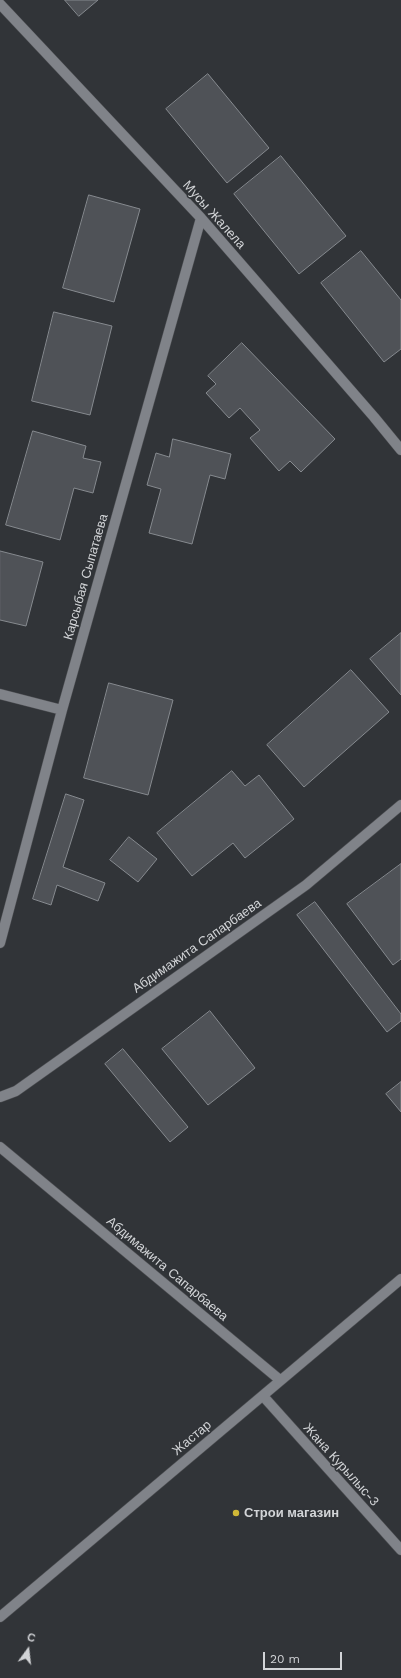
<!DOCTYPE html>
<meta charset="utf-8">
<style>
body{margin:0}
#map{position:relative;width:401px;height:1678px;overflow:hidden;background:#313438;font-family:"Work Sans",sans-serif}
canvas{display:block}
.north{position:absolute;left:8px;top:1630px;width:40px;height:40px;-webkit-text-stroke:3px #313438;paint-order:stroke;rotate:15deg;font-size:11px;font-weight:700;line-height:16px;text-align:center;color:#d2d4d7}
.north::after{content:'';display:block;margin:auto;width:14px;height:18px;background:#d2d4d7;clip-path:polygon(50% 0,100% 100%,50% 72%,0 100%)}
.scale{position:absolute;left:263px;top:1652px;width:79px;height:18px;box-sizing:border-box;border:2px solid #d2d4d7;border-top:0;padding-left:5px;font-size:12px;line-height:14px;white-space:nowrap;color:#d2d4d7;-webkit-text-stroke:3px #313438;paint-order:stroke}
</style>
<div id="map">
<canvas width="401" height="1678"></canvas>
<div class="north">С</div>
<div class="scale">20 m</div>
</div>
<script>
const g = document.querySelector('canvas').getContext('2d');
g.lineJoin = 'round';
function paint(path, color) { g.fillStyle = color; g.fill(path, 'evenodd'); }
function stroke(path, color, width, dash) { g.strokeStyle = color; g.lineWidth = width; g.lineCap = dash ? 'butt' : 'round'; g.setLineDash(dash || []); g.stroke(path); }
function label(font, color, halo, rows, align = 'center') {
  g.font = font + ' "Work Sans",sans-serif'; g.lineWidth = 3; g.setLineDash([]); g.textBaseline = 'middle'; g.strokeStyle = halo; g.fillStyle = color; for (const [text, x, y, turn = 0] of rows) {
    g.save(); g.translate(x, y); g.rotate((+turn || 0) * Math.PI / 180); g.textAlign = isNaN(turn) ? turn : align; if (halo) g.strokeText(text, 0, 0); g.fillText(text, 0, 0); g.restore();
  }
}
const building = new Path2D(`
 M65 0H98L79 16Z
 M208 74 269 148 227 183 166 109Z
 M281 156 346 236 299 274 234 194Z
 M89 195 140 209 114 302 63 288Z
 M361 251 401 300V349L384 362 321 283Z
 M54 312 112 326 90 415 32 401Z
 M242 343 335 439 301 472 290 461 279 471 250 438 260 430 240 408 229 418 206 393 216 384 208 376Z
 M33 431 86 446 83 458 101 462 93 493 74 488 60 540 6 525Z
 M173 439 231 454 225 479 210 475 192 544 149 533 161 489 147 485 156 453 169 457Z
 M0 551 43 562 26 626 0 620Z
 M401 633V695L370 659Z
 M351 670 389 712 304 787 267 745Z
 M109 683 173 700 148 795 84 778Z
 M232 771 245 786 259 775 294 819 245 858 233 843 192 876 157 833Z
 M66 794 84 800 63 867 105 883 98 901 57 885 51 905 33 899Z
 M129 837 157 859 138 882 110 860Z
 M401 864V959L393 965 347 904Z
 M315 902 401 1014V1021L387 1032 297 915Z
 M210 1011 255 1068 208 1105 162 1049Z
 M123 1049 188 1127 170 1142 105 1064Z
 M401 1082V1112L386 1094Z`);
const minor = new Path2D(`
 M0 4 201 218 374 417 401 450
 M0 694 62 710
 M0 943 62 710 201 218
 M0 1097 16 1091 306 885 401 805
 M0 1147 280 1380
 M263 1396 401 1550
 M0 1617 401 1279`);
const markers = [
 [236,1513,4,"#d0b837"]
];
const streetNames = [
 ["Мусы Жалела",214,215,48],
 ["Карсыбая Сыпатаева",86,577,-74],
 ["Абдимажита Сапарбаева",197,946,-35],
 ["Абдимажита Сапарбаева",167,1269,40],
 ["Жастар",192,1438,-40],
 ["Жана Курылыс-3",341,1465,48]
];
const poiNames = [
 ["Строи магазин",244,1513]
];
paint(building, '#4f5257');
stroke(building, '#868a8f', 1);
stroke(minor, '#4d4f53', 11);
stroke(minor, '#808389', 10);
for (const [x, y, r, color] of markers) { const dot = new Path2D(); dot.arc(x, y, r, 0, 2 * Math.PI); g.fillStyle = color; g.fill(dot); stroke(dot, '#313438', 1.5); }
label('13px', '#d2d4d7', '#313438', streetNames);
label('bold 13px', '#d2d4d7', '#313438', poiNames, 'left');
</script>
